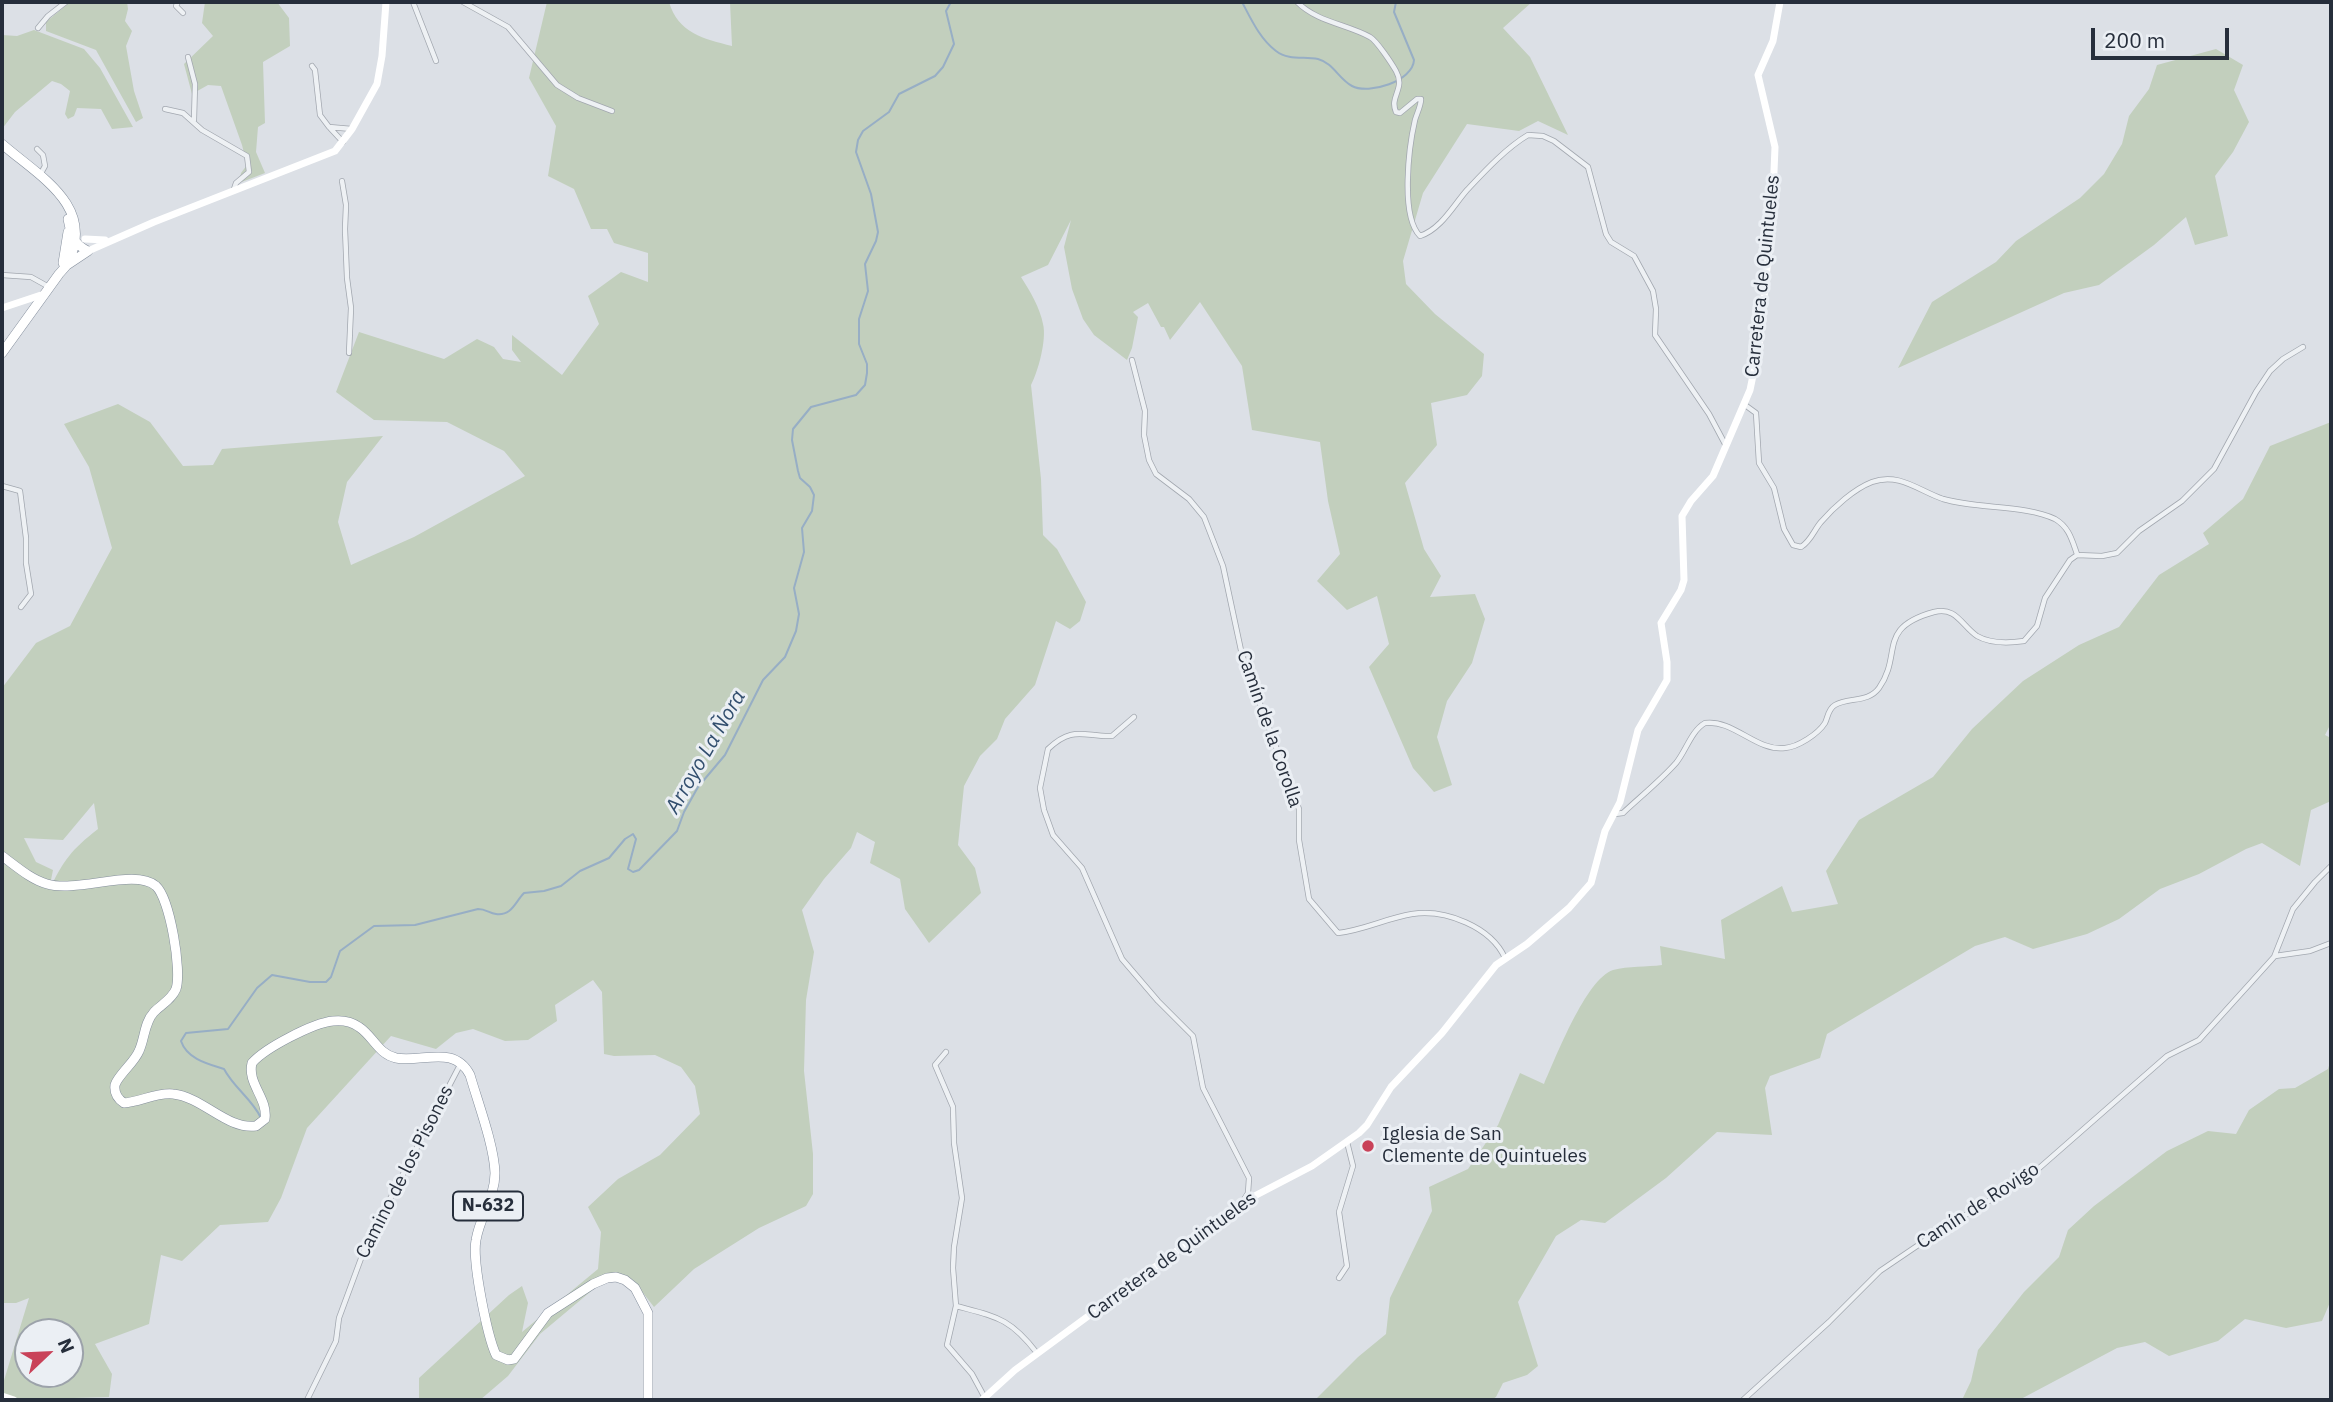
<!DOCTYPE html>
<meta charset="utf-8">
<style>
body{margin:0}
#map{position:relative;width:2333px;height:1402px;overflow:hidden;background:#dce0e6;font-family:"IBM Plex Sans",sans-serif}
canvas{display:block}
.frame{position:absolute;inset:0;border:4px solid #262e3b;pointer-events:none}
.north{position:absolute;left:14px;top:1318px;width:70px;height:70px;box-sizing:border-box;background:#ebeff4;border:2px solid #9ca2aa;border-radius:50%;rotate:67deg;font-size:19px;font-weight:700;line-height:28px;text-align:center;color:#262e3b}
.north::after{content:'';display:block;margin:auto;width:24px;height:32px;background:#c94259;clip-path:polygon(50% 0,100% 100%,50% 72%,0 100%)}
.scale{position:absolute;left:2091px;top:28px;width:138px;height:32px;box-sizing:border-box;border:4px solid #262e3b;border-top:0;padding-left:9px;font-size:21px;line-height:24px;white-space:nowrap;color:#262e3b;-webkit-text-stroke:5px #ebeff4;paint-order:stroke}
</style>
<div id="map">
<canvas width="2333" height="1402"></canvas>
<div class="frame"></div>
<div class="north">N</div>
<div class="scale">200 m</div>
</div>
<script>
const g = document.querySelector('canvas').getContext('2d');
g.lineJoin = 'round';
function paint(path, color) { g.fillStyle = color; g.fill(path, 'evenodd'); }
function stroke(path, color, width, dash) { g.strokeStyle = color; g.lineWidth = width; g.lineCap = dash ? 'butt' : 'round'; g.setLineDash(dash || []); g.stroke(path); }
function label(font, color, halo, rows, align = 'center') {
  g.font = font + ' "IBM Plex Sans",sans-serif'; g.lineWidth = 6; g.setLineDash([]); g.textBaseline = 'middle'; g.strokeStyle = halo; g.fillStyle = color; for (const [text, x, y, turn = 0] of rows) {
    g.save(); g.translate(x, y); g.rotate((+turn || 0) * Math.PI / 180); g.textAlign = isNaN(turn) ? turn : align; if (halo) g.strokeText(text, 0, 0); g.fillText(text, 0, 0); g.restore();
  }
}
const green = new Path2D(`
 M70 2H127L128 9 125 21 132 31 126 46 134 91 143 118 136 122 96 50 46 31V22Z
 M205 2H277L289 18 290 46 263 62 265 123 258 127 256 152 265 173 239 183 241 173 247 165 242 145 221 86 208 85 192 94 184 64 213 36 202 23Z
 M547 2H669C678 33 704 39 732 46L730 2H1532L1503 28 1530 57 1568 135 1538 121 1519 131 1467 124 1423 193 1403 261 1406 284 1435 314 1484 354 1482 376 1467 395 1431 403 1437 445 1405 483 1424 549 1441 576 1430 597 1475 594 1485 619 1472 663 1447 701 1437 737 1452 785 1434 792 1413 768 1369 667 1389 644 1377 596 1347 610 1317 581 1340 554 1328 501 1320 442 1252 430 1242 366 1200 302 1170 340 1164 327H1161L1148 303 1133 312 1138 317 1132 348 1127 360 1094 335 1083 319 1072 289 1064 247 1071 220 1048 265 1021 277C1030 291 1040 308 1043 324 1047 339 1038 372 1031 385L1041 479 1043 535 1057 549 1086 602 1080 621 1070 629 1056 621 1035 685 1005 719 997 739 980 756 964 786 958 845 975 868 981 893 929 943 905 909 900 879 870 863 875 842 857 832 851 848 824 879 802 910 814 952 806 1000 804 1071 813 1154V1194L806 1206 759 1228 694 1269 654 1307 633 1280 614 1272 540 1334 508 1376 480 1400H419V1378L509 1295 522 1286 528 1303 522 1332 598 1269 601 1232 588 1207 618 1179 660 1155 700 1114 695 1086 681 1067 655 1055 614 1056 604 1054 602 992 593 980 555 1005 557 1021 528 1040 505 1041 473 1029 456 1033 436 1049 391 1036 307 1128 281 1198 268 1222 220 1225 182 1261 161 1255 149 1324 95 1344 112 1374 109 1397 2 1400V1387L29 1298 16 1303H2V688L36 643 70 626 112 548 89 467 64 424 118 404 150 422 183 466 213 465 222 449 383 436 347 482 338 522 351 565 414 537 525 476 504 451 447 422 374 420 336 392 359 332 444 359 477 339 494 347 503 359 521 362 512 350V335L562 375 599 324 588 296 621 272 648 282V253L614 243 607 229H591L574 189 548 176 556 126 529 78ZM94 803 98 829C71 850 64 860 49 890L53 870 36 862 24 838 63 840ZM28 1332H70V1374H28Z
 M34 30 84 49 100 68 133 127 112 129 101 109 77 108 74 116 68 119 65 114 70 91 61 84 52 81 15 112 2 129V35L17 36Z
 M2216 49 2243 65 2234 90 2249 122 2233 152 2215 176 2228 236 2195 245 2186 217 2154 245 2099 285 2064 293 1898 368 1932 302 1996 262 2016 241 2080 198 2104 174 2122 144 2129 116 2149 89 2157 65Z
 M2331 422V723L2325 735 2331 738V801L2311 810 2300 866 2262 843 2246 849 2199 874 2160 889 2119 919 2087 934 2033 949 2005 937 1975 946 1827 1034 1820 1058 1770 1076 1765 1088 1772 1135 1717 1132 1666 1178 1605 1223 1581 1220 1556 1236 1518 1302 1538 1366 1527 1375 1503 1383 1496 1397 1491 1400H1315L1358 1357 1386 1334 1390 1298 1432 1211 1429 1187 1468 1169 1498 1125 1520 1073 1544 1084C1556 1057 1586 979 1613 970 1628 966 1647 967 1662 965L1660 946 1725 959 1721 920 1782 886 1792 912 1838 904 1826 871 1859 820 1933 777 1972 729 2023 681 2079 645 2119 627 2159 575 2209 544 2203 533 2243 499 2270 446Z
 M2331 1059V1300L2322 1321 2286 1328 2245 1319 2218 1341 2169 1356 2145 1342 2117 1348 2019 1400H1962L1971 1381 1978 1350 2024 1292 2059 1257 2068 1230 2094 1206 2167 1151 2208 1131 2236 1134 2249 1110 2279 1089 2295 1088 2328 1069Z`);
const stream = new Path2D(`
 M1242 2C1251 19 1260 39 1276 51 1289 61 1304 56 1318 59 1333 63 1339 79 1352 86 1369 95 1413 81 1414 60L1394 12 1396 2
 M261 1118C252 1099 234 1088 224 1069 208 1064 187 1059 181 1041L186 1033 228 1029 257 988 272 975 310 982H326L331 977 340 951 374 926 415 925 478 909C486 909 489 913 496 914 512 916 515 902 524 893L544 891 561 886 580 871 609 858 625 839 633 834 636 839 628 869 633 872 639 870 677 831 684 812 698 787 725 755 763 680 785 657 796 631 799 614 794 588 804 552 802 528 812 511 814 495 810 487 800 478 798 471 792 440 793 429 811 407 856 395 865 385 867 373V364L859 344V319L868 291 865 264 876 241 878 232 871 194 856 152 858 140 863 131 889 112 899 94 935 76 943 67 954 44 946 11 951 2`);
const street = new Path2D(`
 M178 2 176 6 183 13
 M413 2 436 61
 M463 2 508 27 557 85 578 98 612 111
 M1297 2C1317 22 1346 24 1370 37 1377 41 1392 64 1396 71 1406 89 1389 96 1396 112L1400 113 1417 99H1421C1421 106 1417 113 1415 120 1409 146 1400 216 1420 236 1441 229 1453 206 1467 190 1484 172 1506 148 1528 135L1543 136 1554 141 1588 167 1606 234 1611 242 1634 256 1653 291 1656 309 1655 335 1709 414 1725 444
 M38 28 48 16 66 2
 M188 57 195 84 194 120
 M312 66 315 70 320 115 329 127 352 129
 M165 109 183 113 202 130 247 156 249 172 236 183 234 189
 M330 128 343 142
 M37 149 43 155 45 166 40 175
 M342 181 346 205 345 229 347 278 351 308 349 353
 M2 275 31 277 49 287
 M1132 360 1145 411 1144 435 1149 460 1156 474 1189 499 1204 517 1223 566 1242 655 1299 809V840L1309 899 1338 933C1364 930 1387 918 1412 914 1446 909 1491 927 1505 958
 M1745 405 1756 413 1759 463 1774 488 1784 529 1793 545 1801 547C1811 541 1814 530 1821 522 1834 507 1854 489 1872 482 1899 472 1919 491 1943 499 1977 509 2026 505 2055 519 2069 527 2072 540 2077 554
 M2 486 20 491 26 538V563L31 594 21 607
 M1134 717 1112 736C1084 737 1073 725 1048 749L1040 788 1044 810 1053 835 1082 868 1122 959 1158 1001 1193 1036 1203 1088 1249 1178 1248 1193 1243 1201
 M1615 814 1623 813C1640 797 1660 781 1676 763 1686 751 1691 731 1705 723 1733 719 1757 752 1785 748 1798 747 1818 734 1825 723 1828 717 1828 709 1835 705 1849 697 1868 703 1879 688 1903 654 1876 628 1934 612 1956 606 1962 626 1977 636 1991 644 2010 643 2024 641L2037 626 2045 598 2070 560 2077 555 2102 556 2117 553 2139 531 2182 501 2214 469 2256 392 2270 371 2283 359 2303 347
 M2275 956 2310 951 2331 943
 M946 1052 935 1065 953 1107 954 1143 962 1198 954 1247 953 1268 956 1306 947 1345 972 1374 985 1398
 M1339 1278 1347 1266 1339 1212 1353 1166 1347 1142
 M956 1306C997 1317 1010 1318 1037 1353
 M307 1400 336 1341 339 1318 366 1245 460 1065
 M1743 1400 1829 1322 1880 1271 1942 1229 2029 1177 2167 1056 2199 1040 2274 957 2293 909 2315 882 2331 866`);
const secondary = new Path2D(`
 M85 239 105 240
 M88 251 154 222 335 151 352 129 377 84 382 56 386 2
 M2 308 44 294
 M2 1396 14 1400
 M982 1400 1015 1370 1243 1202 1312 1166 1359 1133 1367 1125 1391 1087 1442 1033 1496 965 1527 944 1569 908 1591 883 1605 831 1620 802 1638 730 1667 680V662L1661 623 1681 590 1684 580 1682 516 1691 501 1713 476 1750 390 1759 346 1772 220 1775 147 1758 75 1773 41 1780 2`);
const highway = new Path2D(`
 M2 144C40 177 96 206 68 263
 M63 263 68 232
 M2 353 59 274 67 265 88 251C73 244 71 234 68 219
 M2 856C16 866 30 879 47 884 78 893 135 868 156 886 170 899 182 971 176 989 172 999 162 1004 154 1012 144 1023 145 1038 139 1051 134 1063 118 1075 115 1085 114 1093 118 1099 124 1103 140 1102 157 1092 173 1094 203 1097 227 1130 256 1126L265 1119C268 1098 247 1084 252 1063 265 1048 313 1023 333 1021 342 1020 352 1022 359 1027 373 1036 378 1054 396 1058 422 1063 454 1044 470 1075 478 1103 494 1145 495 1173 495 1198 480 1216 476 1240 472 1261 487 1335 496 1355L508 1360 514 1359 548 1313 593 1284 607 1278 616 1277 625 1280 635 1288 648 1313V1400`);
const markers = [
 [1368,1146,7,"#c94259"]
];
const shields = [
 [488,1206,70]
];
const shieldNames = [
 ["N-632",488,1206]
];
const streetNames = [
 ["Carretera de Quintueles",1763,276,-84],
 ["Camín de la Corolla",1269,729,71],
 ["Camino de los Pisones",405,1172,-63],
 ["Camín de Rovigo",1978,1206,-33],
 ["Carretera de Quintueles",1172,1256,-36]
];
const poiNames = [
 ["Iglesia de San",1382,1135],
 ["Clemente de Quintueles",1382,1157]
];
const waterNames = [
 ["Arroyo La Ñora",706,752,-60]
];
paint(green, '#c2cfbd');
stroke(stream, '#97aec5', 2);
stroke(street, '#a2a7af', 6);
stroke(highway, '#848e9c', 10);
stroke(street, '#eef1f4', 4.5);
stroke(secondary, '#fff', 7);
stroke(highway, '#fff', 9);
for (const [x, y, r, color] of markers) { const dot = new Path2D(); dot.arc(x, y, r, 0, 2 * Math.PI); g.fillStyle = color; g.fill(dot); stroke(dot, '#ebeff4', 2.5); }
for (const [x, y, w] of shields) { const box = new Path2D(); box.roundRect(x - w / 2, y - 14.5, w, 29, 5); g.fillStyle = '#ebeff4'; g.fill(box); stroke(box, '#262e3b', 2); }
label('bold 18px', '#262e3b', null, shieldNames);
label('19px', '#262e3b', '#ebeff4', streetNames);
label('19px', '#262e3b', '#ebeff4', poiNames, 'left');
label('italic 21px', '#324e6e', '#ebeff4', waterNames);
</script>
